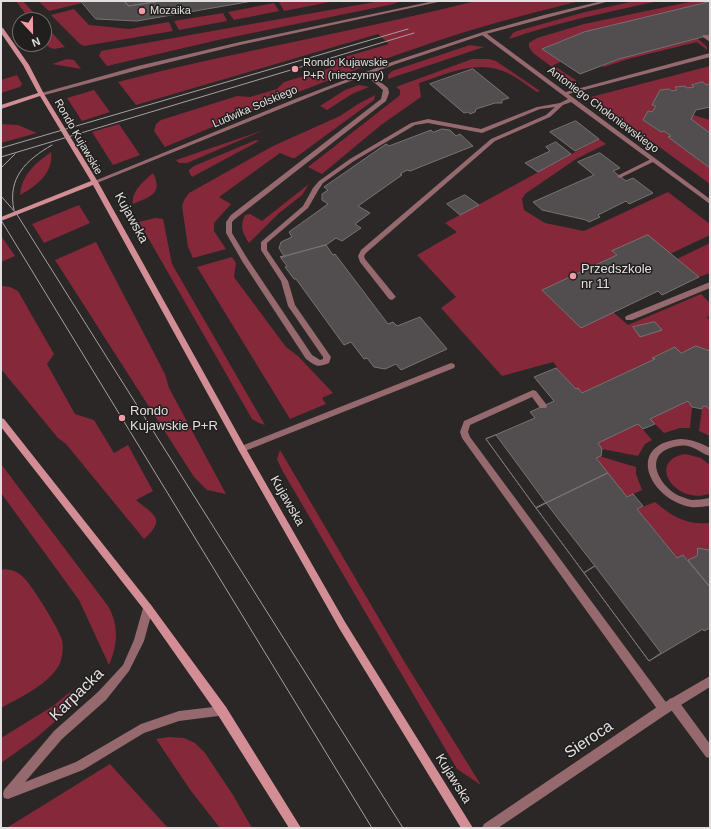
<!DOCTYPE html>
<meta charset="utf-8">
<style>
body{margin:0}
#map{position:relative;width:711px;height:829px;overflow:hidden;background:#2b2727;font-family:Arial,sans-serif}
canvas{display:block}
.frame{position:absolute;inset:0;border:2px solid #e2dfe0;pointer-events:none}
.north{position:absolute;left:12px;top:12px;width:40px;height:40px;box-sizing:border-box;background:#211e1e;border:1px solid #6e6b6c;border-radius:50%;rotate:158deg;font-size:11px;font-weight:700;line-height:16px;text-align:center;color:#e2dfe0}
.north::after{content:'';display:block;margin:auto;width:14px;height:18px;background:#f49aa4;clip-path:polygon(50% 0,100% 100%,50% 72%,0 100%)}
</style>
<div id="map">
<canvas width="711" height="829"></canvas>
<div class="frame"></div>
<div class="north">N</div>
</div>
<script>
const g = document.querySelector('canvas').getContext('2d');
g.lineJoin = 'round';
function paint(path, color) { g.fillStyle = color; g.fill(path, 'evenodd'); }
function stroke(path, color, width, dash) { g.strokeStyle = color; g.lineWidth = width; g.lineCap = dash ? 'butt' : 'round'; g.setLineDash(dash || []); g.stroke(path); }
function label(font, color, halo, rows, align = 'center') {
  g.font = font + ' Arial,sans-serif'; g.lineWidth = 3; g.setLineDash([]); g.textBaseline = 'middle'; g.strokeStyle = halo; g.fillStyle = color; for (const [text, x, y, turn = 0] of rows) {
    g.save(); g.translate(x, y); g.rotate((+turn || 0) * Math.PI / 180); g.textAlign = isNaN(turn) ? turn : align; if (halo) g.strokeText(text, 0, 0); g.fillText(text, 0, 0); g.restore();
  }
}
const green = new Path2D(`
 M16 1H23L40 20H30Z
 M38 1H81L82 3 49 11Z
 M288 1H329L330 2 284 11 279 2Z
 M380 1H400L394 4 218 40 107 66 99 56 101 51Z
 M476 1H580C532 13 484 25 437 41 344 72 255 109 165 147L154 131 156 124 161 120 237 96 250 97 277 89 284 82 331 68 327 62 389 44 378 34 136 105 118 82C236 51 357 31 476 1Z
 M635 1H659C608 12 558 22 509 39L513 33 517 31 585 12Z
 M694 1 710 2 584 32 542 49 561 62 553 65 577 81H571L533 53 529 47V43L537 38 584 24Z
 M274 3 279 11 234 20 228 12Z
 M74 9 89 25 129 29 169 22 173 31 84 46 80 44 51 15Z
 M223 13 227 21 179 30 174 21Z
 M44 24 63 45 65 47 54 49C42 47 44 34 44 24Z
 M697 38 707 47V50L697 42 628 59 604 67 602 66 619 59Z
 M470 45 484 47 388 79V75L392 71Z
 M67 59 74 60 81 69 52 64Z
 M472 59H489L496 61 540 91 537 92C526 85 516 76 503 71 475 60 447 74 419 83L421 97 381 125 322 174 308 167 399 96 400 94V90L396 87Z
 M710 66V84L706 85 703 82 692 84 694 87 687 88 685 86 675 87 677 90 672 91 669 89 660 90 652 105 656 106 652 112 648 111 643 120 660 132 664 131 671 136 668 137 710 168V184L591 97Z
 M17 75 22 84 20 87 1 93V80Z
 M359 85 369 87 352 94 327 110 320 106 345 90Z
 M94 90 110 112 82 121 67 98Z
 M375 95 374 100 295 158H292L280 153 219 197 231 204 214 223V231L226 249 193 258 188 247 182 206 184 200 189 193 273 146 340 116 358 104Z
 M693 115 710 120V133L691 119Z
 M1 124 18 125 37 133 1 143Z
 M119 124 140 155 113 165 92 132Z
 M264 130 187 163H179L176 160Z
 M599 139 606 144 576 159 525 194 522 199 524 210 545 223 584 231 668 192 710 224V235L670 254 613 252 617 255 542 290 581 328 613 312 628 325 701 294 710 303V316L707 317 710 321V351L696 346 681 353 675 347 653 357 655 359 582 393 576 389 556 368 557 367 553 362 502 376 441 308 456 297 417 255 457 232 445 223Z
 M256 140 259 141 192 177 189 172V170L194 166Z
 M51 152C54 172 37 186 20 195 22 174 35 164 51 152Z
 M153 173C164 194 149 197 133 204 131 191 144 181 153 173Z
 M309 184 302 195 278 214 249 243C243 233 239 227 245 215L250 214 262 221Z
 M79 205 90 223 44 243 32 224Z
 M155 218 163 219 172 264 265 425 259 423 252 419 139 222Z
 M2 237 15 256 1 262V238Z
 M96 242 165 374 169 388 226 494 207 490 194 477 55 260Z
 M710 243V273L699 277 677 259Z
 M232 257 236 263 234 277 286 347 298 356 333 393 322 398 326 404 290 419 197 267Z
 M3 286 10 287 18 291 54 354 47 364 75 414 94 420 114 453 128 445 153 491 136 500C154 515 167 519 144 539L66 444 58 438 1 369V287Z
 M688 401 692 407 690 428H680L664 433 650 419Z
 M706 406 710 410V436L699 431 702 409V407Z
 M638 424 652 440 645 444 638 456 602 449 598 443Z
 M280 450 404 661 481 785 457 769 282 470 277 459Z
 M685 454 701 458 710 465 709 494C675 505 646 461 685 454Z
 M599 456 636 467V474L642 490 627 497 596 458Z
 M1 464 108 606C119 625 118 645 109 665L79 600 1 493Z
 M655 502C673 517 686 525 710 523V549L708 550 699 548 697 556 688 560 683 555 677 558 637 509Z
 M5 569C11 570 17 571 22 576 31 583 59 629 62 640 64 648 62 661 58 667 47 685 19 698 1 708V570Z
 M70 692 76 703 36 738 1 763V738L53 706Z
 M169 737 184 738 195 743 205 753 233 795 252 828H220L191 791 156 739Z
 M110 764 168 828H7L8 827Z`);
const building = new Path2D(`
 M81 1H124L129 6 160 1H253L137 21 96 19Z
 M124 1H160L129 6Z
 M710 2V35L619 59 580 74 542 49 584 32Z
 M473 69 509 98 502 100V103H495L476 109 475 112 470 114 468 112 464 113 430 84Z
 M703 82 706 85 710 84V107L696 110 691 119 710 133V168L668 137 671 136 664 131 661 132 643 120 648 111 652 112 656 106 652 105 660 90 669 89 672 91 677 90 675 87 685 86 687 88 694 87 692 85Z
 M576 121 599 139 575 151 550 132Z
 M442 129 450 130 456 136 460 134 473 146 410 171 407 170 400 174 402 175 358 206 370 213 355 224 361 228 342 241 336 238 326 245 280 257 284 256 279 248 281 242 292 237 289 232 328 204 322 200V194L328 190 324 187 386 144 389 146 431 130 433 132Z
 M556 142 571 154 538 172 525 163 550 151 546 147Z
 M600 153 620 168 613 171 626 181 633 178 653 193 629 204 626 201 598 215 600 217 589 222 586 220 542 210 533 202 594 175 578 162Z
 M465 195 479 205 460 215 447 204Z
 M648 235 699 277 662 295 658 291 581 328 542 290 617 255 612 251Z
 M326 245 333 255 335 254 388 324 393 322 397 326 420 317 447 349 401 370 396 364 385 369 374 367 367 358 364 359 351 342 344 345 296 279H294L285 267 287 266 281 258Z
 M655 322 662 330 640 337 633 327Z
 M696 346 710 351V410L706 406 702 407V409L692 407 688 401 650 419 655 424 643 429 638 424 598 443 602 449 601 456 596 458 608 473 536 508 486 439 535 418 530 412 554 401 534 377 556 368 576 389 578 388 582 393 655 359 652 358 675 347 681 353Z
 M496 435 546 503 536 508 486 439Z
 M608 473 627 497 633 494 643 506 637 509 677 558 683 555 710 587V628L704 631 703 629 649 661 536 508Z
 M546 503 595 566 584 573 536 508Z
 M698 548 708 550 710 549V587L688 560 697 556Z
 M595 566 661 653 649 661 584 573Z`);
const service = new Path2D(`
 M703 35H707L710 37V42L703 37Z
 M710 53V57L565 95 562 93Z
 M653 158 655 159V161L622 177 620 178 617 176Z
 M710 282V288L632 320H626L625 318 626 316Z
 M451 363 454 364 455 366 454 368 245 451 242 452 239 451 238 449 239 447Z
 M533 390 536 391 546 404 547 406 546 408H540L532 397 470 425 468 432 470 437 668 705 669 709 668 713 664 714 660 713 462 438 460 432 464 421Z
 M680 439C691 439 701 443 710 448V456C702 454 697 448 688 446 681 445 676 446 670 448 649 455 655 475 667 487 673 494 683 498 692 500 697 500 704 499 710 498V506C704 506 697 508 691 507 650 500 624 445 680 439Z
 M148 603 151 605 153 608 144 641 129 671 106 700 62 739 25 782 76 762 141 724 179 711 222 706 226 707 227 711 226 715 179 721 144 733 83 770 8 799 4 798 3 794 4 790 54 731 98 692 123 665 134 640 143 608 145 605Z
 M673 698 677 699 710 744V758L706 757 669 707 668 703 669 699Z`);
const minor = new Path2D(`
 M482 33H486L710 199V204L571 102 563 105 550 117 495 141 366 253 364 256 365 259 396 297 392 300 389 299 360 262 358 256 361 250 491 139 546 115 555 107 540 109 482 133 428 123 415 125 354 161 323 183 319 189 308 208 267 243V250L288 281 295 305 331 357 329 363C317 368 316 366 306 359L242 261 226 233V222L231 215 381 99 383 90 364 74V72H368L388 88 389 93 386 101 235 219 232 222V233L247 258 312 355 320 360 323 359V357L288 306 281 281 261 250V242L303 206 313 188 319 181 350 159 411 123 428 119 481 129 537 107 560 103 568 99 482 35Z
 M710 676V687L668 713 498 828H482L484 824 660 705Z`);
const tertiary = new Path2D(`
 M434 1H443L240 45 142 69 41 96 38 94 138 66 240 42Z
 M602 1H610L486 34 396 64 332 88 97 183H93L92 182 295 99 392 62 483 32 544 15Z`);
const secondary = new Path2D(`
 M1 27 3 28 29 65 44 94 98 182 245 447 345 622 473 828H461L339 628 239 451 93 185 1 221V217L91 181 40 96 1 109V105L38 93 23 65 1 33Z
 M1 418 4 419 151 605 226 707 301 828H289L218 715 145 611 1 427Z`);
const tram = new Path2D(`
 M1 148 408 29
 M1 157 414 33
 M1 168 15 154
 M1 196 16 213 403 828
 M14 210C7 178 26 160 52 145
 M1 220 372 828`);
const markers = [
 [142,11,4,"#f49aa4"],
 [295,69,4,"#f49aa4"],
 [573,276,4,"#f49aa4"],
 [122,418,4,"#f49aa4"]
];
const farPoinames = [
 ["Mozaika",150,11],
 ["Rondo Kujawskie",303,63],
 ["P+R (nieczynny)",303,76]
];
const farStreetnames = [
 ["Ludwika Solskiego",255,107,-23],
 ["Antoniego Chołoniewskiego",603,110,37],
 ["Rondo Kujawskie",78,137,60]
];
const streetNames = [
 ["Kujawska",131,218,61],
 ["Kujawska",287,501,60],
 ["Kujawska",453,779,58]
];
const poiNames = [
 ["Przedszkole",581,269],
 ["nr 11",581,284],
 ["Rondo",130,411],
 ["Kujawskie P+R",130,426]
];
const nearStreetnames = [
 ["Karpacka",77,695,-44],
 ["Sieroca",589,740,-34]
];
paint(green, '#84283a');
paint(building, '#524e4f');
stroke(building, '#777373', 1);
paint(service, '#95696d');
paint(minor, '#95696d');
paint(tertiary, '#95696d');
paint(secondary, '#d38d94');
stroke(tram, '#a4a1a2', 1);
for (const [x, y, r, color] of markers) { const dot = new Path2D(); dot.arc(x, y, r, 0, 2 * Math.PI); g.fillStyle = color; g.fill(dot); stroke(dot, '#211e1e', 1.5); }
label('11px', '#e2dfe0', '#211e1e', farPoinames, 'left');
label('11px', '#e2dfe0', '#211e1e', farStreetnames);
label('13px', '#e2dfe0', '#211e1e', streetNames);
label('13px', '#e2dfe0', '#211e1e', poiNames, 'left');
label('16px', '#e2dfe0', '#211e1e', nearStreetnames);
</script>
